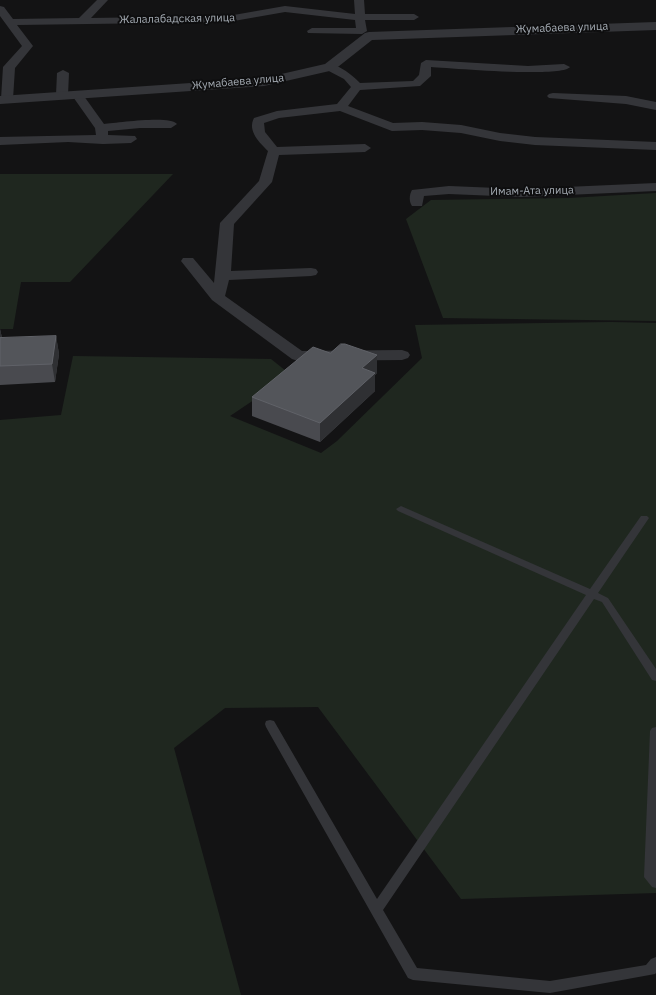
<!DOCTYPE html>
<meta charset="utf-8">
<style>
body{margin:0}
canvas{display:block;background:#131314}
</style>
<canvas width="656" height="995"></canvas>
<script>
const g = document.querySelector('canvas').getContext('2d');
g.lineJoin = 'round';
function paint(path, color) { g.fillStyle = color; g.fill(path, 'evenodd'); }
function stroke(path, color, width, dash) { g.strokeStyle = color; g.lineWidth = width; g.lineCap = dash ? 'butt' : 'round'; g.setLineDash(dash || []); g.stroke(path); }
function label(font, color, halo, rows, align = 'center') {
  g.font = font + ' "IBM Plex Sans",sans-serif'; g.lineWidth = 4; g.setLineDash([]); g.textBaseline = 'middle'; g.strokeStyle = halo; g.fillStyle = color; for (const [text, x, y, turn = 0] of rows) {
    g.save(); g.translate(x, y); g.rotate((+turn || 0) * Math.PI / 180); g.textAlign = isNaN(turn) ? turn : align; if (halo) g.strokeText(text, 0, 0); g.fillText(text, 0, 0); g.restore();
  }
}
const green = new Path2D(`
 M0 174H173L70 282H21L13 329H0Z
 M656 193V321L443 318 406 219 431 200 569 198Z
 M611 322 656 323V893L461 899 318 707 225 708 174 748 241 995H0V420L61 415 73 356 271 359 291 375 230 416 321 453 337 441 422 358 415 325Z`);
const service = new Path2D(`
 M401 506 590 589 641 516H647L649 518 598 593 608 598 656 669V681L652 680 602 602 594 599 383 910 417 968 550 981 646 965 651 959 656 957V973L655 974 550 993 413 980 408 978 266 727 265 724 266 721 270 720 274 721 377 899 586 595 398 511 396 509Z
 M656 727V888L652 887 644 877 650 731 652 728Z`);
const minor = new Path2D(`
 M97 0H108L91 18 228 16 285 6 355 14 354 0H364L365 14H414L419 17 414 20H365L367 31 362 34 308 33 307 31 312 28H356L355 20 285 12 228 22 17 25 33 46 15 68 13 99 7 102 3 101 1 99 3 67 22 46 0 16V6L4 7 13 19 79 18Z
 M426 60 528 66 564 64 570 67C561 78 450 68 431 67V76L420 86 360 90 348 106 393 123 422 122 461 125 500 133 535 137 656 142V150L535 145 500 141 461 133 422 130 392 131 340 111 279 118 264 123 265 132 277 147 365 144 371 148 365 152 279 155 272 182 234 224 231 271 311 268 316 269 318 272 316 275 311 276 229 280 225 296 302 351 402 350 408 352 410 355 408 358 402 360 298 361 292 359 212 300 181 261 183 258H193L214 283 220 223 259 181 268 151C260 143 247 131 254 118L277 111 337 104 351 87 344 79 325 69 323 67 325 65C337 62 352 75 360 83L413 81 419 75 421 63Z
 M63 70 69 73 68 95 62 98 56 95 57 73Z
 M77 91 81 92 104 124C117 123 170 115 177 124L171 128H140L108 131V135L135 136 137 139 131 143 103 144 68 142 0 145V137L96 135 95 128 71 94Z
 M553 93 626 96 656 102V110L626 104 549 98 547 96 549 94Z
 M656 183V191L521 197 449 194 424 196 422 206H412C409 202 409 195 412 190L449 186 521 189Z`);
const tertiary = new Path2D(`
 M656 22V30L372 40 334 70 264 86 0 104V96L264 78 325 64 365 33 369 32Z`);
const wall = new Path2D(`
 M0 329 2 338 56 336 59 354 55 382 0 385Z
 M377 373 375 375V391L320 442 252 416V397Z`);
const shadedWall = new Path2D(`
 M0 329 4 347 0 346Z
 M56 336 59 354 55 382 52 364Z
 M377 355V373L375 375V391L320 442V423L362 368Z`);
const building = new Path2D(`
 M56 336 52 364 0 366V338Z
 M341 344H345L377 355 362 368 375 373 320 423 252 397 313 347 330 353Z`);
const farStreetnames = [
 ["Жалалабадская улица",177,19,-1],
 ["Жумабаева улица",562,28,-2],
 ["Жумабаева улица",238,82,-5],
 ["Имам-Ата улица",532,191,-1]
];
paint(green, '#1f271f');
paint(service, '#343539');
paint(minor, '#343539');
paint(tertiary, '#343539');
paint(wall, '#494a4f');
paint(shadedWall, '#2f3033');
paint(building, '#53555a');
stroke(building, '#606268', 1);
label('11px', '#a5acb4', '#0e0e0f', farStreetnames);
</script>
